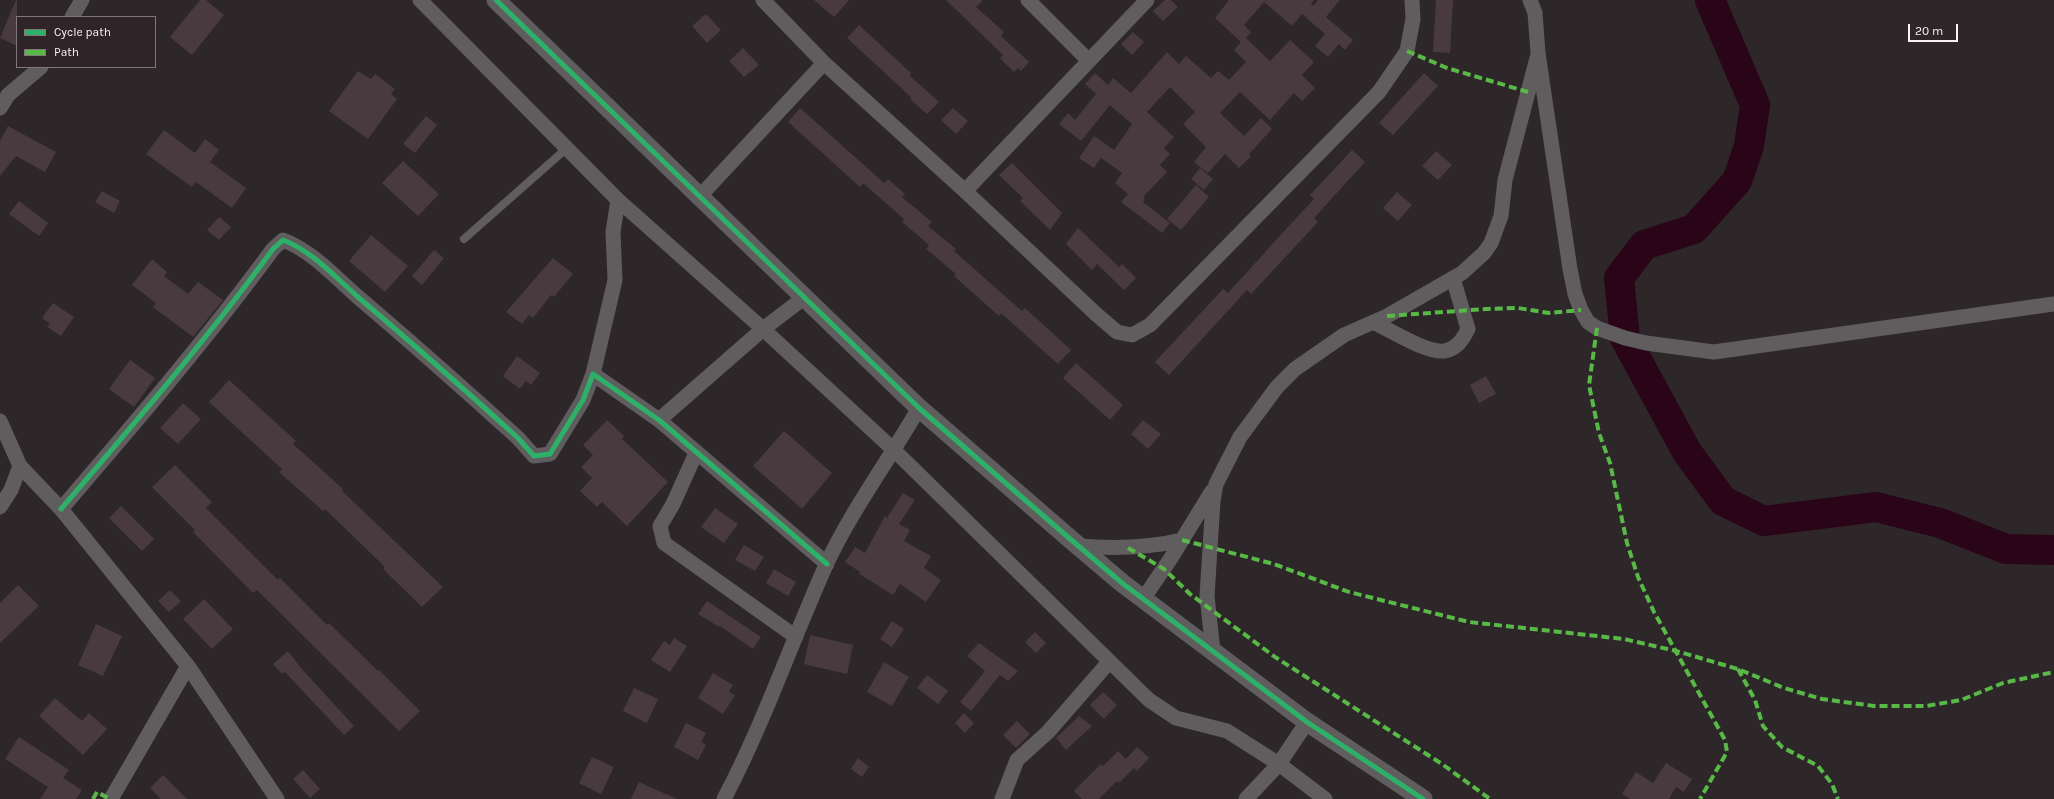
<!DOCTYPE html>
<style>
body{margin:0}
#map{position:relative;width:2054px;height:799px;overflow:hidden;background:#2d2729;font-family:Karla,sans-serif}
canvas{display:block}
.legend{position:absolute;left:16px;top:16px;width:140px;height:52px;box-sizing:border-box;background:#2f2528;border:1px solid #7f7779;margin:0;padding:5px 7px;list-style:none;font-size:12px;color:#f8f1f3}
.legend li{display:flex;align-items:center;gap:8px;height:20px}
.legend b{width:20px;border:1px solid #7f7779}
.scale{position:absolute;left:1908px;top:24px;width:50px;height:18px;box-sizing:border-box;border:2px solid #f8f1f3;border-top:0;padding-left:5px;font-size:12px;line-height:14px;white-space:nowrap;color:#f8f1f3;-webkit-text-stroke:3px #2f2528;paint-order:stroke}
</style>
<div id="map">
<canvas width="2054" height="799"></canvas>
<ul class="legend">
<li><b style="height:5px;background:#2db169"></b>Cycle path</li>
<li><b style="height:5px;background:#58b947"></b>Path</li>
</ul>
<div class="scale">20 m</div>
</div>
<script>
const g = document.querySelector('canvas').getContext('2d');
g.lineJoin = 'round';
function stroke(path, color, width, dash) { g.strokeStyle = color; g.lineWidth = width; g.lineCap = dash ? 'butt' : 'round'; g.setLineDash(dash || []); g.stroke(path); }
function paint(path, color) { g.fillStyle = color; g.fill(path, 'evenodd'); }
const river = new Path2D(`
 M1710 0 1755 105 1749 146 1737 181 1694 229 1644 245 1619 278 1625 338 1687 452 1723 501 1764 521 1876 507 1940 523 2006 549 2054 550`);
const building = new Path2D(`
 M16 0H17V46L0 38Z
 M200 0H206L224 15 192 55 170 37Z
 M814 0H849L834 17Z
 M946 0H983L976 7 1004 32 1001 36 1029 62 1021 71 1018 68 1014 72 1000 58 1003 55Z
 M1165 0H1171L1178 7 1163 21 1153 11Z
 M1229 0H1314L1311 4 1313 6 1318 0H1340L1326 17 1353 40 1345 50 1339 44 1328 57 1315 46 1325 34 1302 14 1292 26 1264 2 1244 25 1251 32 1246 38 1270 61 1290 40 1314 62 1302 75 1315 88 1302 101 1294 93 1270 120 1240 92 1220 113 1244 136 1261 118 1272 129 1249 154 1251 156 1239 168 1225 154 1208 173 1194 162 1206 147 1183 124 1195 112 1170 87 1147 112 1174 137 1164 148 1170 154 1160 165 1167 172 1143 197 1145 199 1143 202 1170 223 1162 233 1121 202 1128 194 1115 183 1122 173 1101 158 1094 168 1079 158 1094 136 1114 150 1132 124 1110 105 1081 141 1059 124 1068 113 1075 120 1096 94 1085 84 1095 73 1108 85 1113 78 1131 93 1167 52 1179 64 1186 56 1211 78 1218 71 1229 80 1246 62 1234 50 1241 42 1215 18Z
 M1436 0H1453L1450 53 1433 52Z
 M706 14 721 30 707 43 692 26Z
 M859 25 911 73 910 76 939 102 927 114 910 99 911 97 847 38Z
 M1133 32 1144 42 1132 55 1121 44Z
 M743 48 759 65 744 77 729 61Z
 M358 71 371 79 375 74 395 89 391 94 397 99 368 139 329 111Z
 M1424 73 1438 86 1393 135 1379 123Z
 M800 108 884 183 888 179 905 194 902 197 932 222 928 226 956 249 954 251 1022 311 1025 308 1071 350 1058 364 1001 313 999 316 954 276 956 274 926 249 929 245 902 222 904 219 863 183 860 187 788 122Z
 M953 108 968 121 956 134 941 120Z
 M426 116 437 125 415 153 403 144Z
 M8 126 56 152 45 172 16 156 0 176V141Z
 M164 130 195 153 205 139 219 150 210 162 246 188 232 208 196 182 192 187 146 154Z
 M1352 150 1365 162 1314 218 1318 222 1251 294 1247 290 1169 375 1155 362 1223 289 1228 293 1287 228 1314 199 1310 195Z
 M1436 151 1452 165 1438 180 1422 166Z
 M403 161 439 194 418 216 382 183Z
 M1012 163 1062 213 1050 230 1020 201 1023 198 999 175Z
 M1200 168 1213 179 1204 190 1191 179Z
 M1196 185 1209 197 1181 230 1167 219Z
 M102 191 120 201 114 213 95 202Z
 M1397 192 1412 205 1398 221 1383 208Z
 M19 201 48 223 39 236 9 214Z
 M219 217 231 227 219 240 207 230Z
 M1078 228 1119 267 1122 264 1136 278 1124 290 1097 264 1092 270 1066 244Z
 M371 235 408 266 385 292 349 261Z
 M434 250 444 258 422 285 412 276Z
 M553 258 573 274 554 297 551 295 533 318 529 315 522 324 506 312Z
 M152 259 167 272 164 276 188 294 198 282 223 300 193 337 153 307 156 303 132 285Z
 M53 303 74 317 61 336 47 327 50 324 42 318Z
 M517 356 540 373 531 385 526 381 520 389 503 376Z
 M130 360 155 378 134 407 109 389Z
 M1076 363 1123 405 1110 420 1063 378Z
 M1486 376 1496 394 1479 403 1470 385Z
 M229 380 296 441 293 444 343 489 342 491 443 587 422 607 383 569 385 567 325 509 323 511 279 472 282 469 209 402Z
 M183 403 201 419 178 444 160 428Z
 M607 420 624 436 622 439 668 482 627 526 602 502 597 507 580 491 592 478 581 467 593 455 583 445Z
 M1143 420 1161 434 1148 449 1131 434Z
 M784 431 832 473 802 509 753 466Z
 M175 465 212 502 206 508 278 580 280 578 327 625 329 623 378 671 379 670 420 711 399 731 257 590 253 593 193 532 195 530 152 487Z
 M903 493 915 500 899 524 910 530 904 541 931 556 924 568 941 580 926 602 900 584 893 595 859 574 860 572 845 562 855 547 865 553 885 516 887 518Z
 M121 506 154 539 142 551 109 518Z
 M715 508 738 524 724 543 701 527Z
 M744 545 764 557 755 571 735 560Z
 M774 569 796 582 788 596 766 583Z
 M18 585 39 606 0 643V603Z
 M170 590 181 601 169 612 158 601Z
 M204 599 233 629 212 649 183 619Z
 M707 601 761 637 753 649 720 626 719 627 698 614Z
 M892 621 904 629 892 647 880 639Z
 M96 624 122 636 103 676 78 665Z
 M1035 632 1046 643 1036 653 1025 642Z
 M810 635 853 645 847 674 804 664Z
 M674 638 687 646 670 672 651 660 664 641 670 645Z
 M979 643 1018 671 1008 681 1000 675 971 711 960 702 985 671 967 656Z
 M288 651 301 668 354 726 344 735 285 672 282 674 273 664Z
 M884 662 909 677 892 706 867 692Z
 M713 673 733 685 729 692 735 695 723 714 698 698Z
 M927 675 948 691 938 704 917 688Z
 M634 688 658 699 647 723 623 711Z
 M1103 692 1117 705 1104 719 1090 705Z
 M55 698 82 721 89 713 107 729 83 755 39 716Z
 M964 713 974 723 965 733 955 723Z
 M1079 716 1092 726 1066 750 1056 738Z
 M1017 721 1030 734 1016 748 1003 735Z
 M686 723 706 733 701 742 706 745 698 760 674 747Z
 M19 737 69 770 63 778 82 790 76 799H40L48 787 5 759Z
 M1137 747 1149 758 1137 771 1134 768 1119 783 1117 781 1099 799H1082L1074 791 1101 764 1103 766 1118 751 1126 759Z
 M592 757 614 767 601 794 579 783Z
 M858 758 869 767 862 777 851 769Z
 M1666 763 1692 779 1684 792 1676 787 1669 799H1630L1622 794 1636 772 1653 783Z
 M303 770 320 789 310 798 293 779Z
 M163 775 187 799H161L150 788Z
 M639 782 677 799H631Z`);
const service = new Path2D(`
 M464 239 567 148`);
const minor = new Path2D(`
 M420 0 618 200 763 329 895 451 1149 700 1176 718 1227 731 1279 764 1325 799
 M763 0 824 63 965 191 1096 314 1117 332 1132 335 1150 325 1379 92 1407 51 1413 19 1412 0
 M1028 0 1089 61
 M1530 0 1535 13 1538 53 1570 269 1575 294 1581 310 1588 322 1597 328 1625 338 1646 343 1714 352 2054 304
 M72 17 82 0
 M0 108 8 95 41 67
 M965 191 1147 0
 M701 195 824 63
 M1373 322C1390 330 1426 353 1444 351 1457 349 1463 339 1468 329L1453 278
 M593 374 615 280 613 232 618 200
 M659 420 763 329 805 297
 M0 421 20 466 61 509 188 666 277 799
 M696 453 673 504 660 526 664 543 796 637
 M0 507 11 490 20 466
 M61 509C134 424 207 339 273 249L283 240C312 251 335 277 358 297 412 343 465 390 518 438L534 456 550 454 583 400 593 374 659 420 827 564
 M1079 546C1115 549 1148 548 1182 540
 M1143 599 1171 558 1212 491
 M1213 651 1207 596 1213 501 1216 484 1240 437 1277 387 1295 369 1344 335 1387 316 1462 273 1484 253 1491 243 1501 216 1505 180 1537 58
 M111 799 188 666
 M724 799C764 723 791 643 826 565 851 511 889 460 919 408
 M1002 799 1017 760 1048 732 1109 662
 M1246 799 1279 764 1307 722`);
const tertiary = new Path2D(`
 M496 0 919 408 1069 538 1122 583 1307 722 1423 799`);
const quiet = new Path2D(`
 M1407 51 1447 68 1528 92
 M1387 316 1486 309 1518 308 1549 313 1581 310
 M1597 328 1589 385 1599 433 1610 463 1627 543 1638 577 1654 612 1725 740 1727 752 1700 799
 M1182 540 1274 564 1349 592 1469 622 1624 639 1676 651 1738 669 1784 688 1822 699 1874 706H1926L1961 700 2003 683 2054 672
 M1128 548 1164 569 1190 594 1275 657 1442 764 1490 799
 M1738 669 1755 700 1763 726 1782 747 1818 766 1832 784 1838 799
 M93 799 97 792 110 799`);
const cycleway = new Path2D(`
 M496 0 919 408 1069 538 1122 583 1307 722 1423 799
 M61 509C134 424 207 339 273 249L283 240C312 251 335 277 358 297 412 343 465 390 518 438L534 456 550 454 583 400 593 374 659 420 827 564`);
stroke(river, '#2a0517', 30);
paint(building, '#493a40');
stroke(service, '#605d5f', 8);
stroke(minor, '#605d5f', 15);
stroke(tertiary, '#605d5f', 19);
stroke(quiet, '#58b947', 4, [8, 4]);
stroke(cycleway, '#2db169', 5);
</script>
